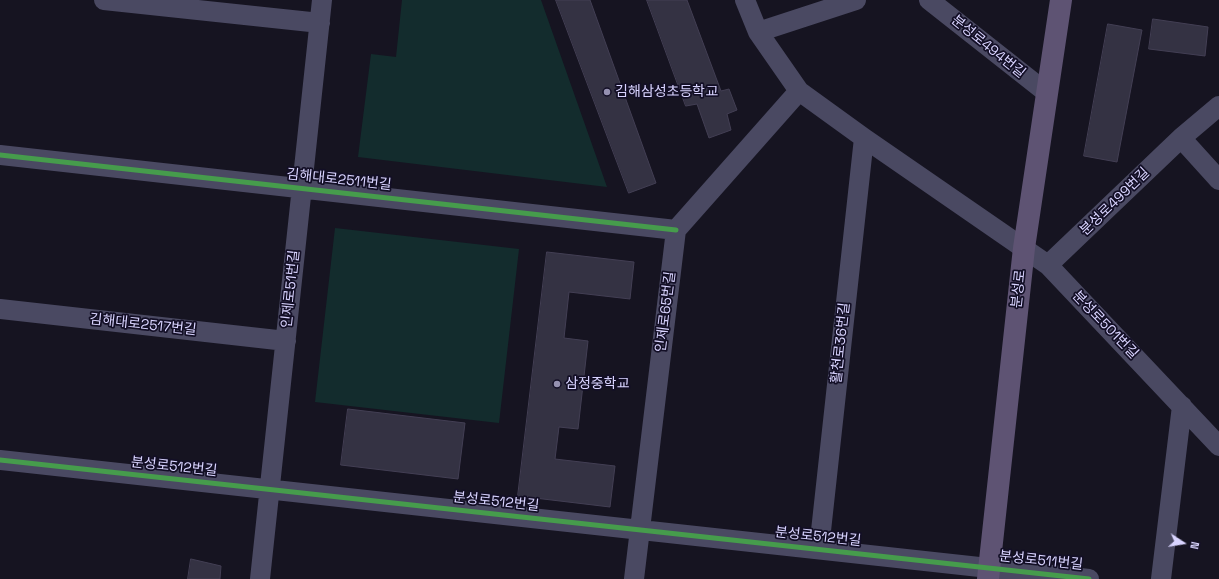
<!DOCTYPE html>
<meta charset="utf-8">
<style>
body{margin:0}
#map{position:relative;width:1219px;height:579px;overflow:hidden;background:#161421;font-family:"Space Grotesk",sans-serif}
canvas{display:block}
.north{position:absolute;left:1163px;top:523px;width:40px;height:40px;-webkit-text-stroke:3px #130f26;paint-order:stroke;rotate:102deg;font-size:11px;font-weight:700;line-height:16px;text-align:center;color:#d9d4ff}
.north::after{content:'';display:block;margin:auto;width:14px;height:18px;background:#d9d4ff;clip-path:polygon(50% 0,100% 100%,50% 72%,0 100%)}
</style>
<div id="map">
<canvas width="1219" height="579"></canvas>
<div class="north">N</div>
</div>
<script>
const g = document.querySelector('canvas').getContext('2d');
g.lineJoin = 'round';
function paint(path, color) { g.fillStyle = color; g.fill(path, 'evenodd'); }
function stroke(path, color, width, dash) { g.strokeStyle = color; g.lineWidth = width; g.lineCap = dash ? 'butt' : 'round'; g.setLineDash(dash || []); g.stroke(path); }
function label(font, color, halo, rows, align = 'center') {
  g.font = font + ' "Space Grotesk","Noto Sans KR",sans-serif'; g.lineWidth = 3.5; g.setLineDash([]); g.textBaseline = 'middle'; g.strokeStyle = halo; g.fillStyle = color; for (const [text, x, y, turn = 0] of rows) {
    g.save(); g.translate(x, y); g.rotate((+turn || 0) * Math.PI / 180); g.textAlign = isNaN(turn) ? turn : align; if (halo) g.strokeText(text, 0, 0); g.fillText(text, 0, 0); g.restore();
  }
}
const green = new Path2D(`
 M402 0H541L607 187 358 157 371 54 396 57Z
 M335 228 519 249 499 423 315 402Z`);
const building = new Path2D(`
 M556 0H590L656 183 629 193Z
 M647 0H687L721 91 729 89 737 110 727 114 731 130 709 138 697 104 686 106Z
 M1153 19 1208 27 1205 56 1149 49Z
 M1108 24 1142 30 1117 162 1084 156Z
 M547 252 634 262 630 299 569 292 564 338 588 341 578 429 559 427 555 459 615 466 610 507 518 496Z
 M348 409 465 423 458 479 341 465Z
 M191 559 221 566 220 579H188Z`);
const minor = new Path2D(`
 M104 0 320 23
 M745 0 758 32 799 91 864 138 1048 265 1219 446
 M929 0 1047 93
 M758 32 856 0
 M1181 138 1219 180
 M0 155 676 230
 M1048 265 1181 138 1219 106
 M0 309 286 341
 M0 460 1089 579
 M819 549 864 138
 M260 579 322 0
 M634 579 676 230 799 91
 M1161 579 1182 406`);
const major = new Path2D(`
 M988 579 1024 248 1061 0`);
const cycleway = new Path2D(`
 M0 155 676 230
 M0 460 1089 579`);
const markers = [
 [607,92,4,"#9591b1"],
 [557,384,4,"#9591b1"]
];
const streetNames = [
 ["분성로494번길",988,47,39],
 ["김해대로2511번길",339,180,6],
 ["분성로499번길",1115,202,-44],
 ["인제로51번길",291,289,-84],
 ["분성로",1019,289,-84],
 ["인제로65번길",666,312,-83],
 ["김해대로2517번길",143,325,6],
 ["분성로501번길",1105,325,46],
 ["활천로36번길",841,343,-84],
 ["분성로512번길",174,467,6],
 ["분성로512번길",496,502,6],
 ["분성로512번길",818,537,6],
 ["분성로511번길",1041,561,6]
];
const poiNames = [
 ["김해삼성초등학교",615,92],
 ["삼정중학교",565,384]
];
paint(green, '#132c2d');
paint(building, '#343243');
stroke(building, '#433f54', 1);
stroke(minor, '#4a4962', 20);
stroke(major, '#5e5373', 22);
stroke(cycleway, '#469c4c', 5);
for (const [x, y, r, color] of markers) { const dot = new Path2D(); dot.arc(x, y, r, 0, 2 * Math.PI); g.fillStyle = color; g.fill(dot); stroke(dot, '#130f26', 1.5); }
label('14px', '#d9d4ff', '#130f26', streetNames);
label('14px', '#d9d4ff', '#130f26', poiNames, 'left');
</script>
